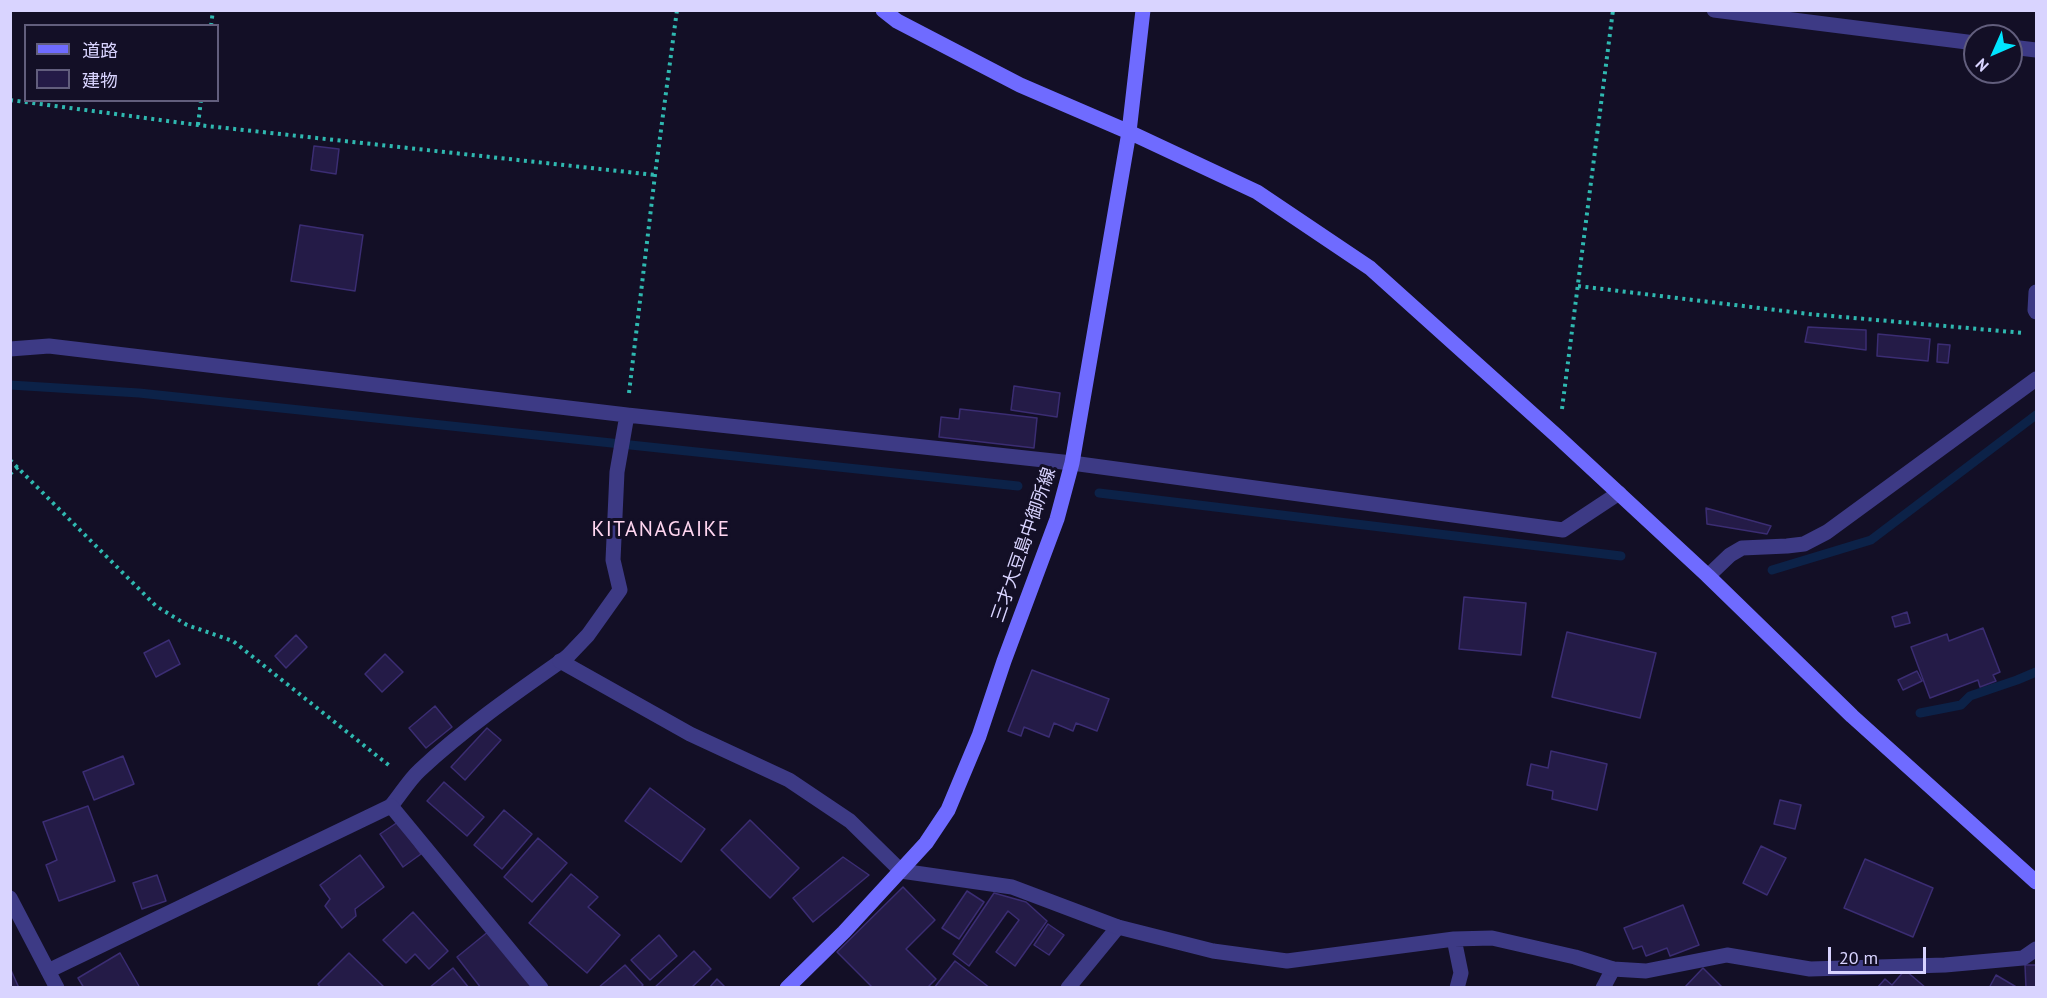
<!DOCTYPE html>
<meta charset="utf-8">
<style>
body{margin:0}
#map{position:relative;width:2047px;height:998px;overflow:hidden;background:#130f26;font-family:"PT Sans","Noto Sans JP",sans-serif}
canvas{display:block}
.frame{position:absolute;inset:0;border:12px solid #d9d4ff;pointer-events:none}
.legend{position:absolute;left:24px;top:24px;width:195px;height:78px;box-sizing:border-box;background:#130f26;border:2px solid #625e7d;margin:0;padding:8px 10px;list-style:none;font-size:18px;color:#d9d4ff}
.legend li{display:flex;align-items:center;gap:12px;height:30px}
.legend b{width:30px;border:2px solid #625e7d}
.north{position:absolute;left:1963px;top:24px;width:60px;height:60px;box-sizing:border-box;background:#130f26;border:2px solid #625e7d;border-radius:50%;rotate:225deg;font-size:16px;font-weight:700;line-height:24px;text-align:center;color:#d9d4ff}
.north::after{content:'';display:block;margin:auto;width:21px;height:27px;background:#00e5ff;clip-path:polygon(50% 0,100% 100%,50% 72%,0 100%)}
.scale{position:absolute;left:1828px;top:947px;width:98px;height:27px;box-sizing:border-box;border:3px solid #d9d4ff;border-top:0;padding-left:8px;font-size:18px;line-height:21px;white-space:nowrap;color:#d9d4ff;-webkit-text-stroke:4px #130f26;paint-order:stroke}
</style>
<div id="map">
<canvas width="2047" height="998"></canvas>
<div class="frame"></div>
<ul class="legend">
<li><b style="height:8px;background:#6f6bff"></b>道路</li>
<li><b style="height:16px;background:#241b47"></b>建物</li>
</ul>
<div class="north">N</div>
<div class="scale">20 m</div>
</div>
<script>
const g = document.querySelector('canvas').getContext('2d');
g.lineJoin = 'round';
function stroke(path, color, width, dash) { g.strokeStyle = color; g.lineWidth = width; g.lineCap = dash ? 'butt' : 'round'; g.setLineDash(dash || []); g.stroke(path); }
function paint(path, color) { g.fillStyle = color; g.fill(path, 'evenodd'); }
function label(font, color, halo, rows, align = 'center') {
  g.font = font + ' "PT Sans","Noto Sans JP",sans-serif'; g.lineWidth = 6; g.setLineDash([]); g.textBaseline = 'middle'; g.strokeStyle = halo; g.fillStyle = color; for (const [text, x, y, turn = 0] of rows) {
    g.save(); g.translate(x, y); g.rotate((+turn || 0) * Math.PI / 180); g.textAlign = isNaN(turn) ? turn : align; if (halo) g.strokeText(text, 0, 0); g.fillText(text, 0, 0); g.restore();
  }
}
const stream = new Path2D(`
 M10 385 139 393 1018 486
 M1099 493 1621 556
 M1772 570 1871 540 2036 415
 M1920 713 1961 705 1970 696 2017 680 2036 672`);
const building = new Path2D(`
 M314 146 339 149 336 174 311 170Z
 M300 225 363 235 355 291 291 281Z
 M1808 327 1866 330V350L1805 342Z
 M1878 334 1930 339 1928 361 1877 356Z
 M1938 344 1950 345 1948 363 1937 362Z
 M1014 386 1060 393 1057 417 1011 410Z
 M960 409 1037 418 1034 448 939 437 941 417 959 419Z
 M1706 508 1771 526 1767 534 1707 524Z
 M1464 597 1526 603 1521 655 1459 649Z
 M1907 612 1910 623 1895 627 1892 617Z
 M1983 628 2000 672 1993 675 1996 681 1980 687 1978 680 1930 698 1911 647 1947 634 1949 641Z
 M1567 632 1656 653 1640 718 1552 697Z
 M296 635 307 647 286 668 275 656Z
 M169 640 180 664 156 677 144 653Z
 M385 654 403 672 382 692 365 674Z
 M1032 670 1109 699 1097 731 1076 723 1073 731 1054 723 1049 737 1024 727 1021 736 1008 731Z
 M1917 671 1922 681 1903 690 1898 680Z
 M435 706 452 727 426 748 409 728Z
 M487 728 501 740 465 780 451 767Z
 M1551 751 1607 764 1597 810 1552 799 1553 791 1527 785 1531 764 1548 768Z
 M123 756 134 784 94 800 83 772Z
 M444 782 484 817 467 836 427 801Z
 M650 788 705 829 681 862 625 821Z
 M1780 800 1801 805 1795 829 1774 824Z
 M88 806 115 881 59 901 46 865 57 860 43 822Z
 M504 810 532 834 502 869 474 845Z
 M750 820 799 868 770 898 721 850Z
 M398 822 421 854 403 867 380 834Z
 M538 838 567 863 532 902 504 877Z
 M1761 846 1786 858 1767 895 1743 883Z
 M360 855 384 887 355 909 356 916 342 928 325 906 330 899 320 885Z
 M843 857 869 875 813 922 793 898Z
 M1865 859 1933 888 1913 937 1844 908Z
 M571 874 598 897 588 907 620 935 587 973 529 923Z
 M157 875 166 901 142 909 133 883Z
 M903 887 935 920 906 949 936 979 927 988H873L837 952Z
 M967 891 984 902 959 939 942 928Z
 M994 893 1026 902 1047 921 1015 966 996 952 1019 920 1008 911 969 966 953 954Z
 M1683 905 1699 945 1670 956 1667 948 1646 956 1642 946 1633 949 1624 928Z
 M413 912 448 951 429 969 415 954 406 963 383 940Z
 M1048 924 1064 935 1049 955 1034 945Z
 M489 931 534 988H481L457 957Z
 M659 935 677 956 650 980 631 960Z
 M694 951 711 969 691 988H654Z
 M120 953 140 988H84L78 978Z
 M349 953 385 988H321L318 984Z
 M955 961 990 988H934Z
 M625 965 643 985 640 988H598Z
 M2025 965H2036V988H2026Z
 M10 968 19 988H10Z
 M453 968 469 988H429Z
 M1703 968 1723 988H1684Z
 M1905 970 1926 988H1877L1885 979 1892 985Z
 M1996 975 2018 988H1989Z
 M717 979 726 988H709Z`);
const path = new Path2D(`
 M211 26 213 10
 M10 100 198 125 655 175
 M198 125 201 100
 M1578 286 1809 314 2024 333
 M629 393 655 175 677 10
 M1562 409 1613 10
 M10 460 156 606 187 625 233 641 391 767
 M10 474 18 467`);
const lane = new Path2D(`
 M391 806C401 794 409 780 420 770 465 728 517 692 567 657
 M1068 988 1118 927
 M1603 988 1613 969`);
const street = new Path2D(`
 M1714 10 1975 43
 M2011 47 2036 50
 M2036 292 2035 310 2036 312
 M10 349 49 346 627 415 1072 463 1563 530 1619 493
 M1708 576 1730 555 1742 548 1787 546 1804 544 1827 532 2036 379
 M567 657 588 635 620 590 613 560 617 472 627 415
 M560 661 690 734 789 780 850 821 901 871 1012 887 1118 927 1213 951 1287 961 1454 939 1492 938 1575 957 1613 969 1646 971 1727 955 1810 969 1945 965 2023 958 2036 949
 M10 898 57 988
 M1454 939 1461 973 1457 988
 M48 971 391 806 541 988`);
const secondary = new Path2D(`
 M883 10 897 21 1020 85 1129 132 1257 192 1370 268 1558 437 1708 576 1852 716 2036 882
 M787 988 844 932 926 843 948 810 979 736 1004 661 1057 519 1072 463 1129 132 1143 10`);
const streetNames = [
 ["三才大豆島中御所線",1024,545,-71]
];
const quarterNames = [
 ["KITANAGAIKE",661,530]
];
stroke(stream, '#0c2248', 9);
paint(building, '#241b47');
stroke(building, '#3b2d73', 1.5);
stroke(path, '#2fb8b0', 4, [3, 4.5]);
stroke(lane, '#3d3a85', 15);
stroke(street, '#3d3a85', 15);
stroke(secondary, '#6f6bff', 15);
label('18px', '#d9d4ff', '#130f26', streetNames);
g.letterSpacing = '1.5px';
label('21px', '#ffd6f0', '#130f26', quarterNames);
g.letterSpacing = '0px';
</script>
